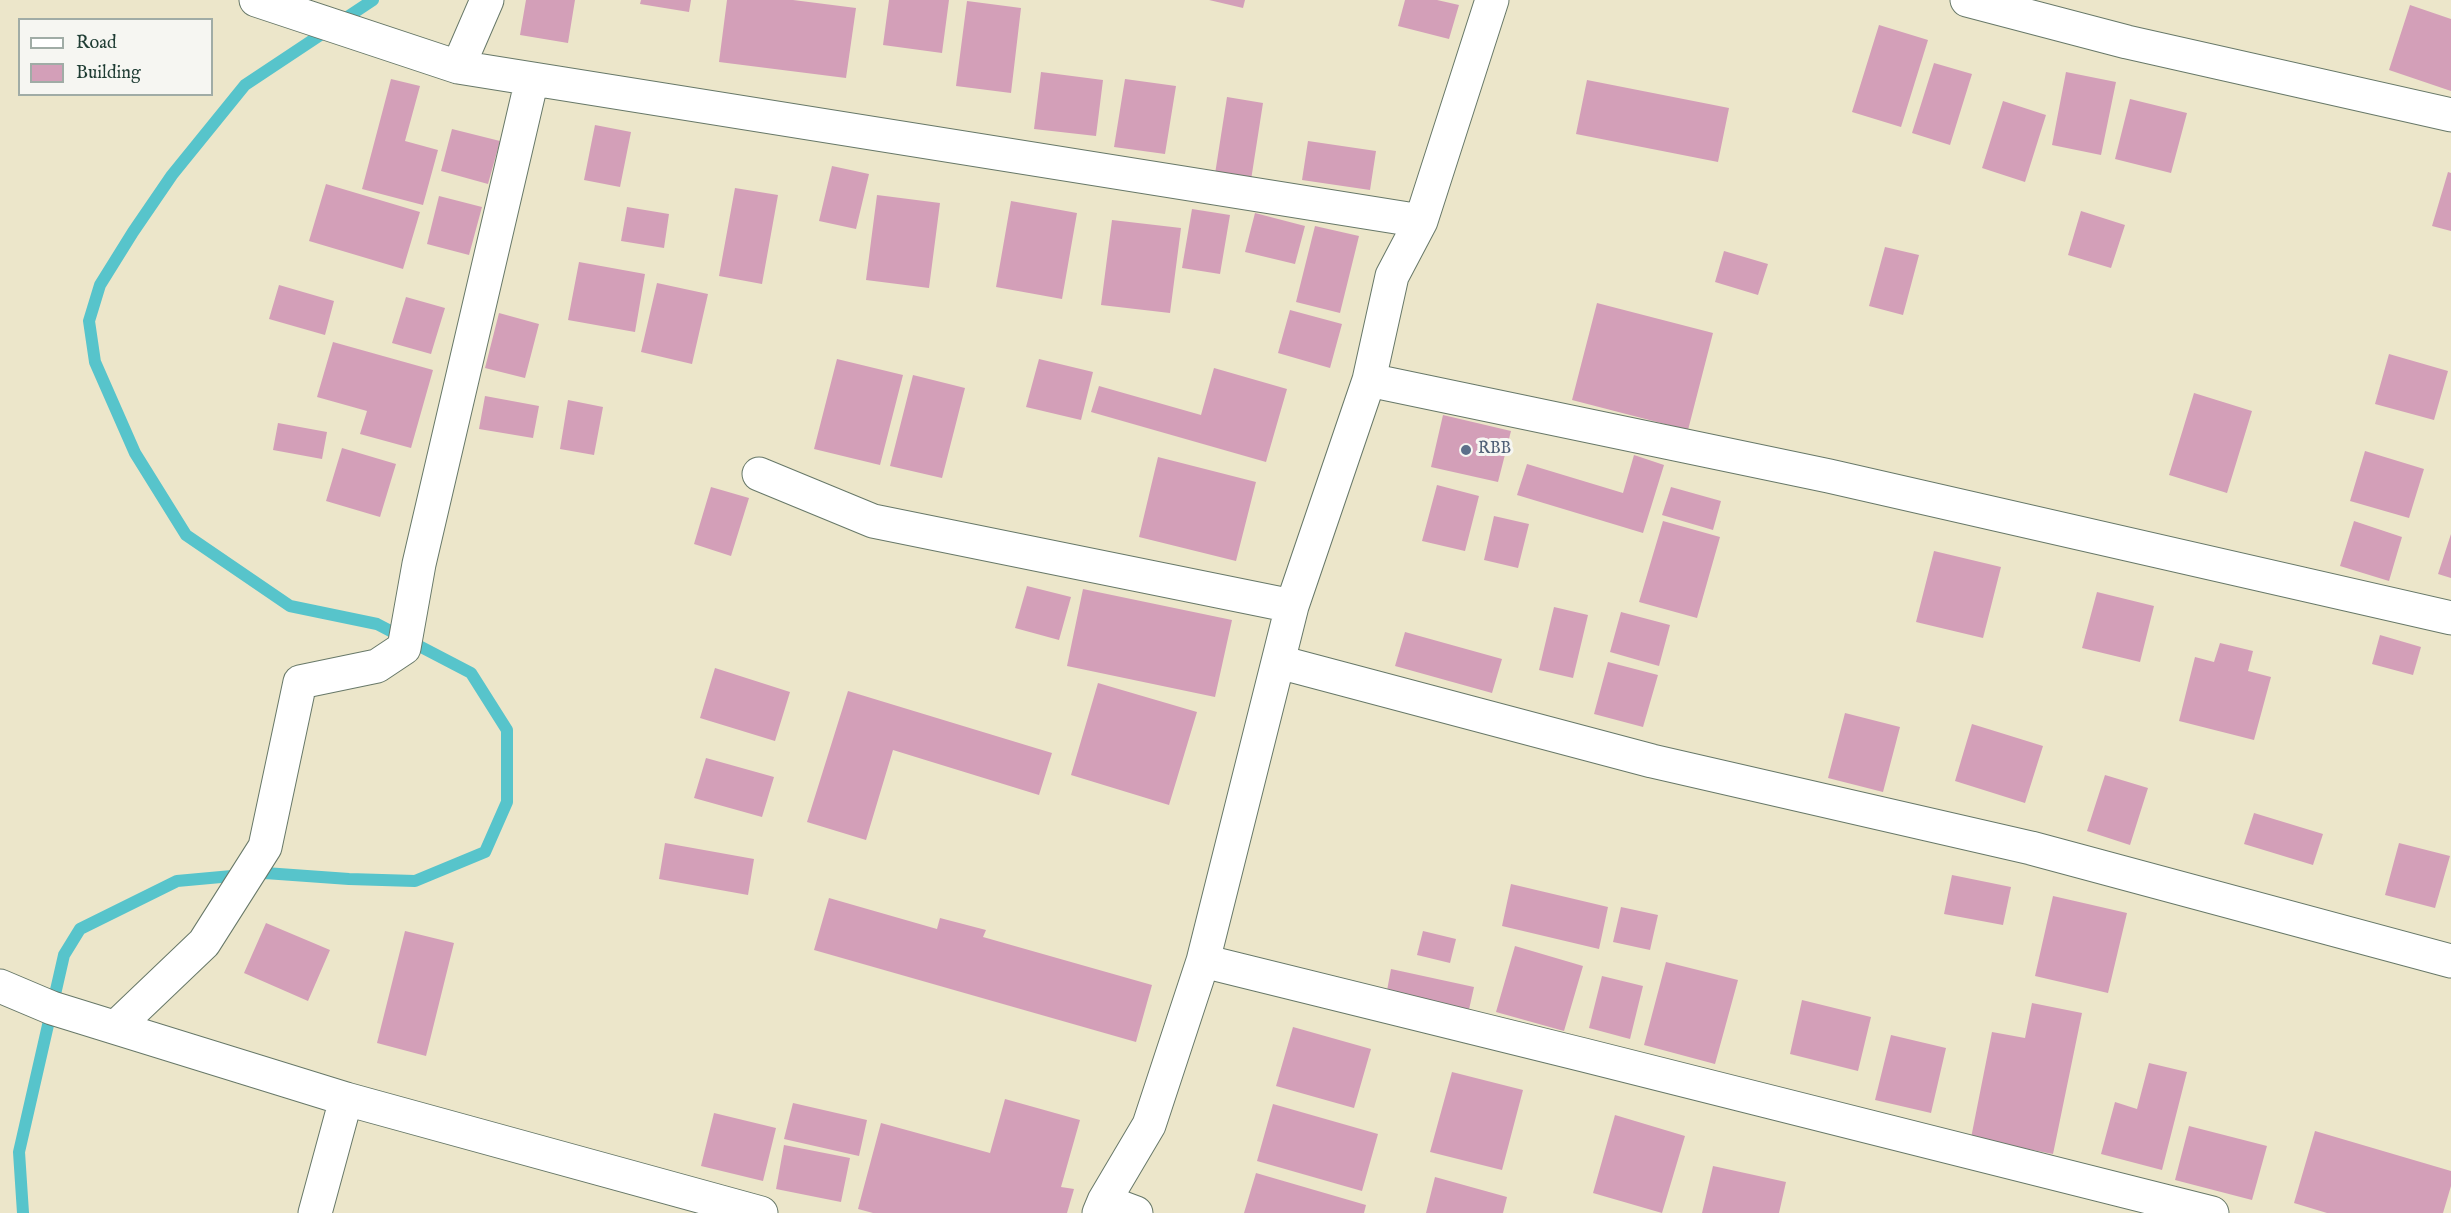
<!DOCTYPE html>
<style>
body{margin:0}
#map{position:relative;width:2451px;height:1213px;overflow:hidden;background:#ece6ca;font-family:"IM FELL English",serif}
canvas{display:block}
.legend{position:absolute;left:18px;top:18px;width:195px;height:78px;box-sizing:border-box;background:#f6f6f2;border:2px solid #a0aca6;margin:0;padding:8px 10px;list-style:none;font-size:18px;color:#1f3d34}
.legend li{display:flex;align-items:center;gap:12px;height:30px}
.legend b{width:30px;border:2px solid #a0aca6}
</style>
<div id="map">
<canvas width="2451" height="1213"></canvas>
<ul class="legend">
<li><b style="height:8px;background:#fff"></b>Road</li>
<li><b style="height:16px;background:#d39fb8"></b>Building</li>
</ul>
</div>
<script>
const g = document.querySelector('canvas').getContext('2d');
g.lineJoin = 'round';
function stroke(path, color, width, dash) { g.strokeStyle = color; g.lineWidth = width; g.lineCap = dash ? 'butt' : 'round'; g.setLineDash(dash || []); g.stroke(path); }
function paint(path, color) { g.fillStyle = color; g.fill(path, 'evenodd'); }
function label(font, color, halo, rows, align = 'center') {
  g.font = font + ' "IM FELL English",serif'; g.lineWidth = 6; g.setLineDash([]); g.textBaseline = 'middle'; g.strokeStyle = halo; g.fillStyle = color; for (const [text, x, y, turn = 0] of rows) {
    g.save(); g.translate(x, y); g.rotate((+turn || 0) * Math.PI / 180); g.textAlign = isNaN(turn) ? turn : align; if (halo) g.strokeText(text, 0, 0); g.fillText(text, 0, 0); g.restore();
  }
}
const stream = new Path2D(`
 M23 1213 19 1152 64 955 80 929 177 881 265 873 349 879 415 881 485 852 507 802V730L471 673 377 624 290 606 186 535 135 453 95 362 89 321 100 285 133 232 172 175 245 85 373 0`);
const building = new Path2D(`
 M526 0H575L568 43 520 35Z
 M641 0H691L689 12 640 4Z
 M727 0H793L856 8 846 78 719 62Z
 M889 0H949L942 53 883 45Z
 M1209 0H1245L1243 8Z
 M1405 0H1437L1459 5 1449 39 1398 26Z
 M967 1 1021 8 1011 93 956 86Z
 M2410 5 2451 19V91L2389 70Z
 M1879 25 1928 40 1901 127 1852 112Z
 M1934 63 1972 74 1950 145 1912 133Z
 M1041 72 1103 80 1096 136 1034 129Z
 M2066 72 2116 82 2101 155 2052 145Z
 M391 79 420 86 405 141 438 150 423 205 362 189Z
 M1125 79 1176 86 1165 154 1114 147Z
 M1587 80 1729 108 1718 162 1576 134Z
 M1227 97 1263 103 1251 180 1215 174Z
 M2130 99 2187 113 2171 173 2115 159Z
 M2003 101 2046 115 2025 182 1982 168Z
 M595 125 631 132 620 187 584 180Z
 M452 129 500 141 488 184 441 171Z
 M1308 141 1376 151 1370 190 1302 180Z
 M832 166 869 174 856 229 819 221Z
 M2448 172 2451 173V231L2432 226Z
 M326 184 420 212 403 269 309 241Z
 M735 188 778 195 762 284 719 276Z
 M877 195 940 203 929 288 866 280Z
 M439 196 482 207 469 255 427 244Z
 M1011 201 1077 213 1062 299 996 287Z
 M627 207 669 214 664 248 621 241Z
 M1192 209 1230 215 1220 274 1182 268Z
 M2081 211 2125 225 2111 268 2068 255Z
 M1255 213 1305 226 1295 264 1245 252Z
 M1112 220 1181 228 1170 313 1101 305Z
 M1315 226 1359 236 1340 313 1296 302Z
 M1885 247 1919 255 1903 315 1869 306Z
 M1724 251 1768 264 1758 295 1715 282Z
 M579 262 645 274 635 332 568 320Z
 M657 283 708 294 692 364 641 352Z
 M279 285 334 301 325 335 269 319Z
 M406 297 445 308 431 354 392 343Z
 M1597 303 1713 333 1688 430 1572 400Z
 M1290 310 1342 324 1330 368 1278 353Z
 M499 313 539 324 525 378 485 368Z
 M333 342 433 370 411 448 360 434 367 411 317 397Z
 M2389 354 2448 371 2434 420 2375 404Z
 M837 359 903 375 880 465 814 449Z
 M1039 359 1093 372 1081 420 1026 407Z
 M1214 368 1287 389 1266 462 1091 412 1099 386 1201 415Z
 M913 375 965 388 942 478 890 466Z
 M2194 393 2252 411 2227 493 2169 475Z
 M485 396 539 406 533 438 479 429Z
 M568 400 603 407 594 455 560 449Z
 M1443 415 1511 431 1498 482 1431 467Z
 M278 423 327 432 322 459 273 450Z
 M342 448 396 464 380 517 326 501Z
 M2365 451 2424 469 2409 518 2350 501Z
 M1634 455 1664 465 1643 533 1517 495 1527 464 1623 493Z
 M1158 457 1256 482 1236 561 1139 537Z
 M1437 485 1479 496 1465 551 1422 541Z
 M711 487 749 498 731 556 694 544Z
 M1671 487 1721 501 1713 530 1662 515Z
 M1494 516 1529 524 1518 568 1484 560Z
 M1663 521 1720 537 1697 618 1639 602Z
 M2354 521 2402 537 2389 581 2340 566Z
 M2451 534V578L2438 574Z
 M1934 551 2001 567 1983 638 1916 622Z
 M1027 586 1071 597 1059 640 1015 628Z
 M1083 589 1232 620 1215 697 1067 666Z
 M2097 592 2154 606 2140 662 2082 648Z
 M1554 607 1588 615 1573 678 1539 670Z
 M1621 612 1670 625 1659 666 1610 652Z
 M1405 632 1502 659 1492 693 1395 666Z
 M2380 635 2421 647 2413 675 2372 664Z
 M2220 643 2253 651 2248 671 2271 677 2254 740 2179 721 2195 657 2214 662Z
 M1608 662 1658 675 1643 727 1594 714Z
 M715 668 790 692 775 741 700 718Z
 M1098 683 1197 712 1169 805 1071 775Z
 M848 691 1052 753 1039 795 893 750 866 840 807 822Z
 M1845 713 1900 727 1883 792 1828 778Z
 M1972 724 2043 746 2025 803 1955 781Z
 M706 758 774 777 762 817 694 798Z
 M2105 775 2148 788 2130 845 2087 831Z
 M2254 813 2323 834 2313 865 2244 844Z
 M665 843 754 859 748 895 659 879Z
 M2399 843 2450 856 2435 908 2385 895Z
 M1952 875 2011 887 2003 925 1944 914Z
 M1511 884 1608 907 1599 949 1502 926Z
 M2053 896 2127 913 2108 993 2035 976Z
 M829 898 937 929 940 918 986 930 983 937 1152 985 1136 1042 814 950Z
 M1621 907 1658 915 1650 950 1613 942Z
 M266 923 330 950 308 1001 244 973Z
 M405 931 454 943 426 1056 377 1043Z
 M1423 931 1456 939 1450 963 1417 955Z
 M1515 946 1583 966 1564 1031 1496 1012Z
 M1666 962 1738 980 1715 1064 1644 1045Z
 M1391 969 1474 987 1468 1014 1386 996Z
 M1602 976 1643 986 1630 1039 1589 1028Z
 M1802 1000 1871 1017 1858 1071 1790 1054Z
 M2032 1003 2082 1013 2053 1154 1971 1138 1992 1032 2025 1038Z
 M1293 1027 1371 1049 1354 1108 1276 1086Z
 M1891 1035 1946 1048 1931 1113 1875 1100Z
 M2149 1063 2187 1072 2162 1170 2101 1154 2115 1102 2137 1109Z
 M1452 1072 1523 1090 1502 1170 1430 1152Z
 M1005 1099 1080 1120 1061 1187 1074 1189 1067 1213H873L858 1209 881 1123 990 1153Z
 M793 1103 867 1120 859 1156 784 1139Z
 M1273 1104 1378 1134 1362 1191 1257 1161Z
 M714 1113 776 1128 763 1181 701 1166Z
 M1615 1115 1685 1136 1662 1213 1593 1193Z
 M2189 1126 2267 1146 2252 1200 2175 1180Z
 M2315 1131 2451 1171V1186L2443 1213H2327L2294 1203Z
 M784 1145 850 1158 841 1202 776 1189Z
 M1713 1166 1786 1182 1779 1213H1702Z
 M1256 1173 1366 1205 1364 1213H1244Z
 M1435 1177 1507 1197 1503 1213H1426Z`);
const street = new Path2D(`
 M256 0 458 67 1421 221
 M1967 0 2127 42 2451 115
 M458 67 487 0
 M1369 380 1829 476 2451 618
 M759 474 873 521 1292 606
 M1279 662 1652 761 2031 848 2451 961
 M1203 961C1540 1042 1876 1130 2212 1213
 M0 986 52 1008 346 1099 761 1213
 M116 1027 204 943 265 847 300 682 377 666 404 648 419 564 532 79
 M1104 1201 1136 1213
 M315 1213 346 1099
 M1099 1213 1104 1201 1149 1125 1203 961 1292 606 1369 380 1392 276 1421 221 1492 0`);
const markers = [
 [1466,450,6,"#5c6f8a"]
];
const serviceNames = [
 ["RBB",1478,450]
];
stroke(stream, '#57c4cb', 12);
paint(building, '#d39fb8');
stroke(street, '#677868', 35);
stroke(street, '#fff', 33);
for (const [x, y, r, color] of markers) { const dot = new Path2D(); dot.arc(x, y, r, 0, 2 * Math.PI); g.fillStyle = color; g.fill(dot); stroke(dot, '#f6f6f2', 2); }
label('16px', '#4e5e75', '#f6f6f2', serviceNames, 'left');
</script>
